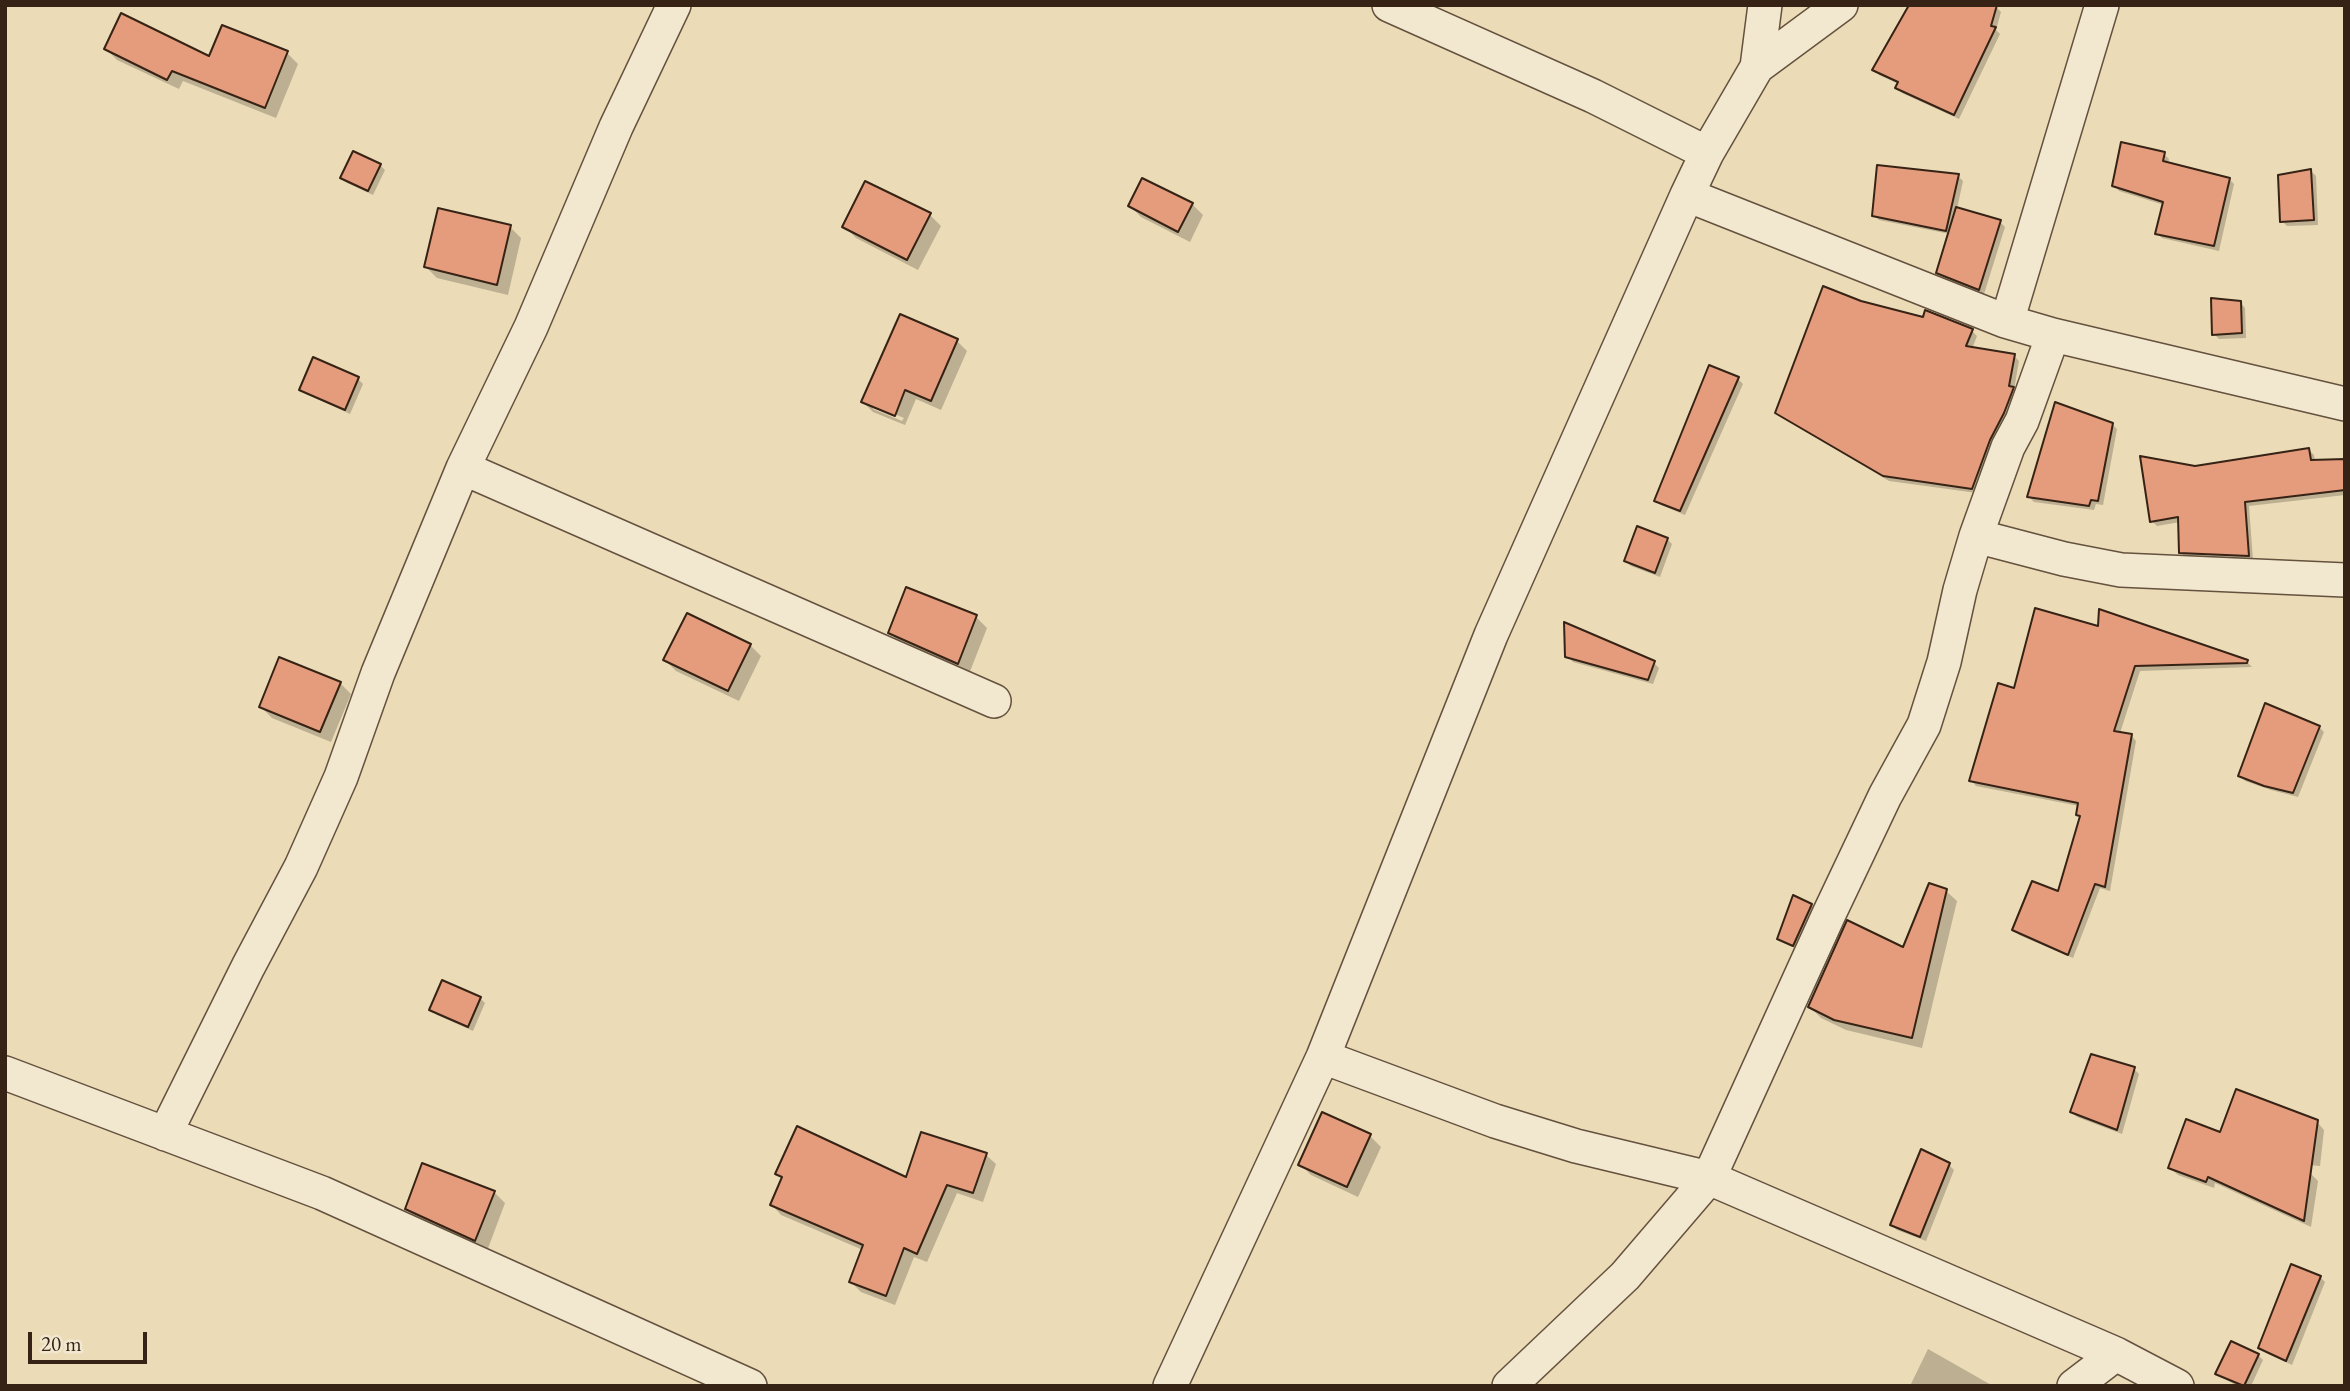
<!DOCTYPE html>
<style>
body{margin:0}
#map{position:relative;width:2350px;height:1391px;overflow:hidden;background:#ebdbb7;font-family:"EB Garamond",serif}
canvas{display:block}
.frame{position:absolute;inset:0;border:7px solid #372315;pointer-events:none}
.scale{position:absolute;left:28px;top:1332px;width:119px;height:32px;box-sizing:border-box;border:4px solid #372315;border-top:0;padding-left:9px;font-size:21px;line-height:24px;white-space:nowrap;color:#372315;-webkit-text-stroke:5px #f2e8d0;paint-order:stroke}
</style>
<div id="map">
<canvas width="2350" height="1391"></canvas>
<div class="frame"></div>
<div class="scale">20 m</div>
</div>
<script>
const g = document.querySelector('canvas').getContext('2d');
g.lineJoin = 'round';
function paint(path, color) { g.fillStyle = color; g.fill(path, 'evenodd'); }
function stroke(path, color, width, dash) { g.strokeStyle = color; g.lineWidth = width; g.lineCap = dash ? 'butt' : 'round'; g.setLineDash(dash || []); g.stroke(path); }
const shadow = new Path2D(`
 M1996 7 2001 12 1996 30 2000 34 1959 119 1902 93 1897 88 1899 84 1879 75 1874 70Z
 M106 49 210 58 287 53 298 64 276 118 183 81 179 89 117 60Z
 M2164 154 2169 159 2168 164 2229 179 2234 184 2219 251 2162 238 2157 233 2164 205 2119 191 2114 185Z
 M380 165 385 170 373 195 347 183 342 178Z
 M2311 171 2316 176 2318 225 2287 226 2282 221Z
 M1958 176 1963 181 1957 209 2000 222 2005 227 1984 294 1944 278 1938 273 1950 234 1879 220 1874 215Z
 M1192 204 1203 215 1190 242 1141 217 1130 206Z
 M930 215 941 226 918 270 856 238 845 227Z
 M510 227 521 238 508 295 437 278 426 267Z
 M2240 302 2245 308 2246 338 2219 339 2214 334Z
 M1861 303 1972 331 1977 336 1972 349 2014 356 2019 361 2014 390 2018 394 1977 493 1889 481 1783 418 1777 413Z
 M901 316 957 341 967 351 941 410 916 399 905 425 873 412 863 402ZM873 405 904 418 902 421 873 409Z
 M358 379 363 384 350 414 306 394 301 389Z
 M1738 379 1743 384 1685 515 1661 505 1656 500Z
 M2112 424 2117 429 2103 505 2096 504 2094 510 2034 502 2029 497Z
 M2309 450 2314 455 2315 461H2345V495L2249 506 2253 560 2186 558 2181 553 2180 522 2157 526 2152 521 2195 468Z
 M1667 539 1672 544 1660 577 1631 566 1626 561Z
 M976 617 987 628 969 674 901 644 890 633Z
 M2099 628 2247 662 2252 667 2140 671 2120 733 2131 735 2136 741 2110 891 2100 888 2073 958 2019 935 2014 930 2059 894 2082 818 2078 815 2079 806 1976 786 1971 780 2015 690Z
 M750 645 761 656 739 701 676 671 665 660Z
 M1567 656 1654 663 1659 668 1653 684 1573 662Z
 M340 683 351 694 331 742 272 718 261 707Z
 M2319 727 2324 732 2298 797 2271 790 2245 781 2240 775Z
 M1946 891 1957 901 1922 1048 1846 1030 1821 1018 1810 1007 1904 950Z
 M1794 897 1811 905 1817 911 1799 950 1784 943 1779 938Z
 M480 998 485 1003 473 1031 437 1015 431 1010Z
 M2134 1069 2139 1074 2122 1134 2077 1117 2072 1112Z
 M2317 1122 2324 1130 2320 1166 2285 1163 2310 1173 2318 1181 2311 1227 2215 1183 2214 1188 2178 1175 2170 1168 2221 1134Z
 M1370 1136 1381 1147 1358 1197 1311 1175 1300 1164Z
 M986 1155 996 1164 983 1202 957 1193 927 1262 914 1257 895 1305 861 1292 851 1282 863 1250 781 1215 772 1205 783 1180 777 1173 907 1179Z
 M1949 1165 1954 1170 1926 1241 1897 1230 1892 1225Z
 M494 1192 505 1203 487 1251 418 1220 407 1209Z
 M2320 1277 2325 1282 2292 1365 2266 1353 2260 1348Z
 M1928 1349 1993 1386H1910Z
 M2258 1355 2263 1360 2251 1386H2237L2217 1374Z`);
const building = new Path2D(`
 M1909 5H1997L1991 26 1996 27 1954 115 1895 88 1898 82 1872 70Z
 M121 13 209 56 222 25 288 51 265 108 172 71 167 80 104 49Z
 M2121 142 2165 152 2163 161 2230 178 2214 246 2155 234 2163 202 2112 186Z
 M353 151 381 164 368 191 340 178Z
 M1877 165 1959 174 1946 231 1872 216Z
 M2311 169 2314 220 2280 222 2278 175Z
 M1142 178 1193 203 1178 232 1128 206Z
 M865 181 931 213 907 260 842 227Z
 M1956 207 2001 220 1979 290 1936 273Z
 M438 208 511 225 497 285 424 267Z
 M1823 286 1861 301 1923 317 1925 310 1973 329 1966 346 2015 354 2009 386 2014 387 2004 413 1990 440 1972 489 1883 476 1775 413Z
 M2211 298 2241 301 2242 333 2212 335Z
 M900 314 958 339 931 401 905 390 895 416 861 402Z
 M313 357 359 377 345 410 299 390Z
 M1709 365 1739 377 1680 511 1654 501Z
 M2055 402 2113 423 2098 501 2091 500 2089 506 2027 497Z
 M2309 448 2311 460 2345 459V490L2245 502 2249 556 2179 553 2178 517 2150 522 2140 456 2195 466Z
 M1637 526 1668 538 1655 573 1624 561Z
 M906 587 977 615 958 664 888 633Z
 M2035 608 2098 626 2099 609 2248 660 2247 663 2135 666 2114 731 2132 734 2105 887 2095 884 2068 955 2012 930 2032 881 2058 891 2080 816 2076 815 2078 803 1969 781 1998 683 2014 688Z
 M687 613 751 644 728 691 663 660Z
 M1564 622 1655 661 1648 680 1565 657Z
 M279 657 341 682 320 732 259 707Z
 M2265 703 2320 726 2293 793 2264 786 2238 776Z
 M1929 883 1947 889 1912 1038 1834 1020 1808 1007 1847 920 1903 947Z
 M1793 895 1812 904 1793 946 1777 939Z
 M442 980 481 997 468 1027 429 1010Z
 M2091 1054 2135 1067 2117 1130 2070 1112Z
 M2236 1089 2318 1120 2304 1221 2208 1177 2206 1182 2168 1168 2186 1119 2220 1132Z
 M1322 1112 1371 1134 1347 1187 1298 1165Z
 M797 1126 906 1177 921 1132 987 1153 973 1193 947 1185 917 1254 904 1248 886 1296 849 1282 863 1245 770 1205 782 1177 775 1174Z
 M1921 1149 1950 1163 1920 1237 1890 1225Z
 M422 1163 495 1191 475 1241 405 1209Z
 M2291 1264 2321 1276 2286 1361 2258 1348Z
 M2231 1341 2259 1354 2244 1386 2215 1374Z`);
const minor = new Path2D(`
 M1389 5 1593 96 1707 153
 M1757 67 1841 5
 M1687 195 2005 321 2053 335 2345 404
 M2005 321 2012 305 2102 5
 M463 468 994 701
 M1976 536 2064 559 2121 570 2345 580
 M1323 1057 1495 1121 1576 1146 1709 1178 1829 914 1885 796 1924 725 1944 662 1960 590 1976 536 2008 447 2022 421 2053 335
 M5 1073 322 1193 750 1386
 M165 1134 248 967 301 867 341 777 378 673 463 468 531 327 616 127 674 5
 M1170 1386 1323 1057 1491 635 1687 195 1707 153 1757 67 1765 5
 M1509 1386 1625 1276 1709 1178 2116 1354
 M2074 1386 2116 1354 2177 1386`);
paint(shadow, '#0003');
paint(building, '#e49c7c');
stroke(building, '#372315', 2);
stroke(minor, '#64513e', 36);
stroke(minor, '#f2e8d0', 33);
</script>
